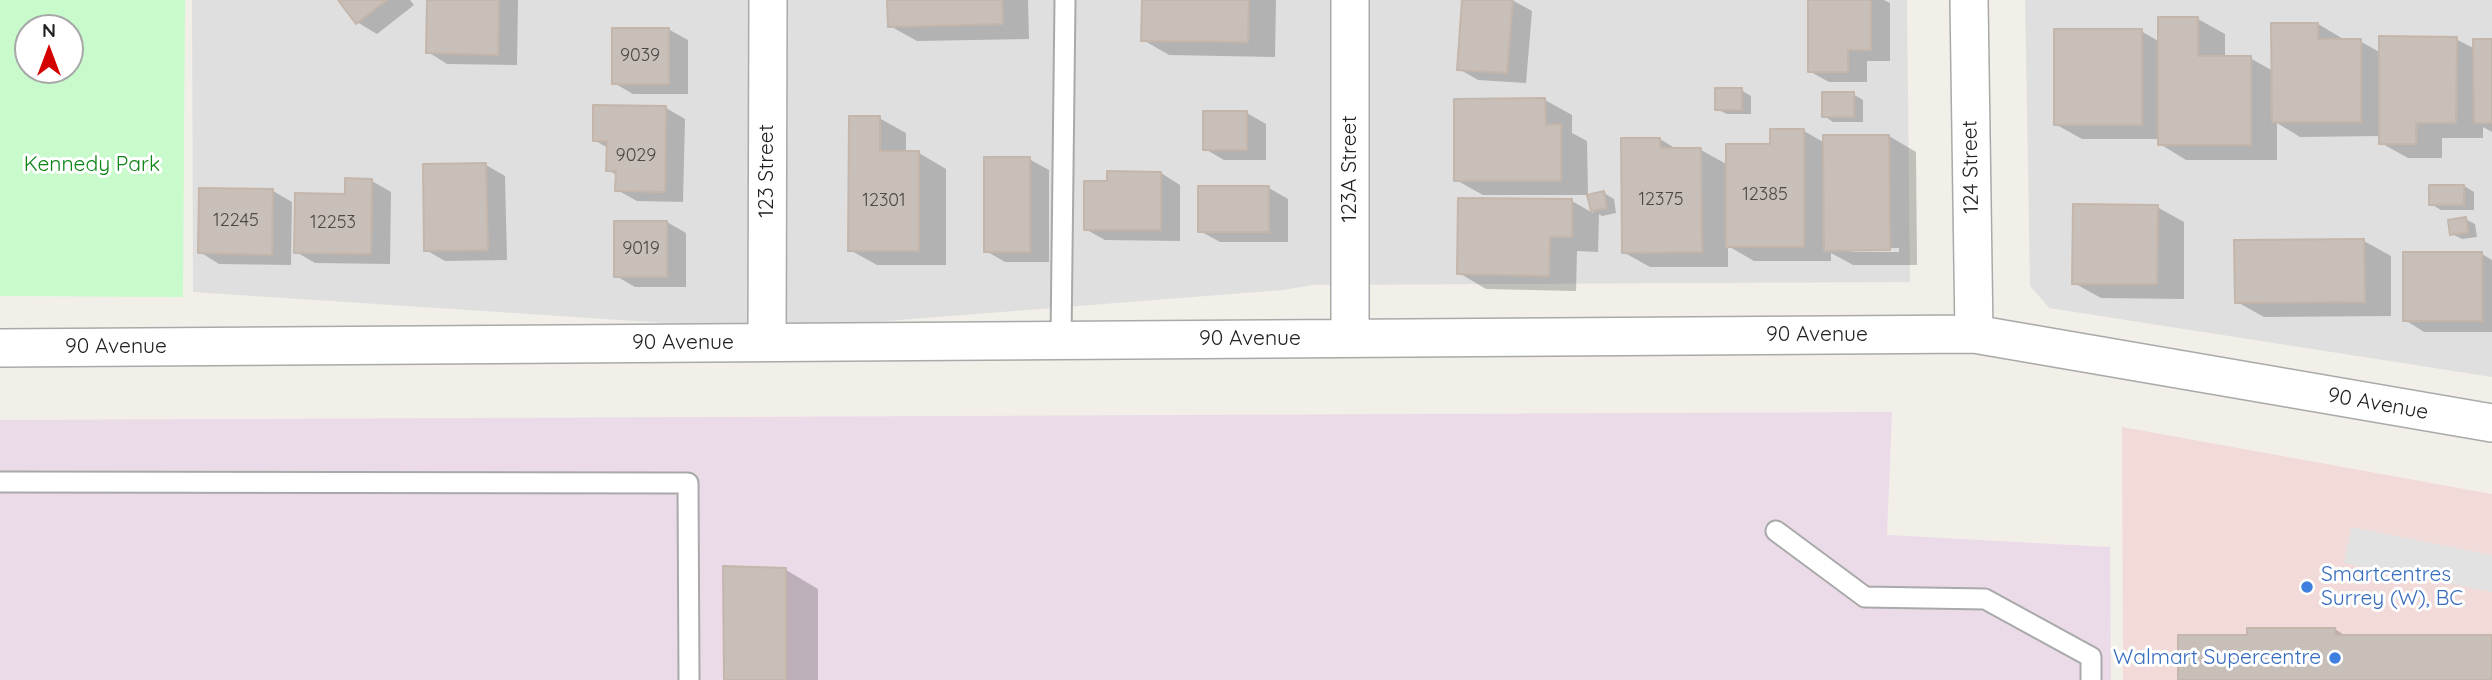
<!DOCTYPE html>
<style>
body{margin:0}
#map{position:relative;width:2492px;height:680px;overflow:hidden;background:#f2efe9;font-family:Quicksand,sans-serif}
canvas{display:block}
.north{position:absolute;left:14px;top:14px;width:70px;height:70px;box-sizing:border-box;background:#fff;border:2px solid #a7a7a7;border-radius:50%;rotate:0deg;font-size:19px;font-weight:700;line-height:28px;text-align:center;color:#222}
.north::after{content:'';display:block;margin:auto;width:24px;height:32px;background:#d40000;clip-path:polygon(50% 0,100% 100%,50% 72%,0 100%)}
</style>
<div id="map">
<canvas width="2492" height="680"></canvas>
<div class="north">N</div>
</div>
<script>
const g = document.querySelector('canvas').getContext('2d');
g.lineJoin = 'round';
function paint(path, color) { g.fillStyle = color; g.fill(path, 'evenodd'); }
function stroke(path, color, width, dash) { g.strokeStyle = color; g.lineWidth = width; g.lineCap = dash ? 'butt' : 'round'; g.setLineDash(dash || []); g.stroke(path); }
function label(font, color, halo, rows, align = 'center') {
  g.font = font + ' Quicksand,sans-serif'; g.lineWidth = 6; g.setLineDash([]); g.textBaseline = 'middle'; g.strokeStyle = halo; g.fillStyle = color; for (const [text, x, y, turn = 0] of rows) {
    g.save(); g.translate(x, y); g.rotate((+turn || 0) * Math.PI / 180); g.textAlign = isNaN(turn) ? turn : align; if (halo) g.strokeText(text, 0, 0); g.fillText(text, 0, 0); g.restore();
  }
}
const residential = new Path2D(`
 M192 0H1907L1910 282 1313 285 1283 290 835 325H696L193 292Z
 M2025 0H2492V377L2049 308 2030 286Z`);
const commercial = new Path2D(`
 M2122 427 2492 494V680H2123Z`);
const industrial = new Path2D(`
 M1892 412 1887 535 2110 547 2111 680H0V420Z`);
const park = new Path2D(`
 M0 0H185L183 297 0 296ZM28 28H70V70H28Z`);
const parking = new Path2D(`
 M2351 527 2492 555V592L2344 563Z`);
const shadow = new Path2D(`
 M340 0H410L414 5 377 34 357 22Z
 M428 0H518L517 65 447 64 428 52Z
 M889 0H1028L1029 39 917 41 890 26Z
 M1143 0H1276L1275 57 1169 55 1143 40Z
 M1464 0H1512L1532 11 1526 83 1478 80 1459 69Z
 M1809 0H1884L1890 3V61H1867V82H1829L1809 71Z
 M2198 19 2225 34V58H2250L2273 71 2318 24 2345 40 2360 41 2381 53 2456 39 2475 49 2492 41V132L2483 127V138H2442V158H2408L2381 143V136L2300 137 2277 123V160H2186L2160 144V139H2082L2055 124 2141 31 2160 42Z
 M668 29 688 40V94H633L614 83Z
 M1741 90 1751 96V114H1727L1717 109Z
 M1853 94 1863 100V122H1833L1824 116Z
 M1545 100 1572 115V133L1587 141 1588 195H1483L1456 180Z
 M666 108 685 119 683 202 637 201 617 190 618 176 608 170V148L594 140Z
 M1247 113 1266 124V160H1224L1205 149Z
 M879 118 906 133V153H919L946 169V265H877L850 250Z
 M1804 131 1825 143 1889 136 1916 152 1917 265H1853L1831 253V261H1754L1728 246V267H1650L1623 252 1660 139 1678 150H1701L1728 165ZM1899 248V252H1851V249Z
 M1029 159 1049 170V262H1005L986 251Z
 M486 165 505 176 507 260 445 261 426 250Z
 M1161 173 1180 185V241L1105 240 1085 229 1108 183Z
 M372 181 391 192 390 264 315 263 296 252 347 196Z
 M2431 186H2464L2474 192V210H2441L2431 204Z
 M1269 188 1288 199V242H1220L1200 231Z
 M273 191 292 202 291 265 219 264 200 252Z
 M1604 193 1614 199 1616 213 1602 216 1599 214 1598 252 1577 251 1576 291 1486 289 1459 273 1572 201 1593 213 1589 196Z
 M2157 207 2184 222V299L2101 298 2074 283Z
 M2465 219 2475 224 2477 237 2462 239 2452 234Z
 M667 222 686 233V287H635L616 276Z
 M2364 241 2391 256V316L2264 317 2237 302Z
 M2482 254 2492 260V332H2424L2405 320Z
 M786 570 818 589V680H726Z
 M2335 629 2347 637H2492V680H2180L2249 637Z`);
const building = new Path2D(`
 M338 0H387L356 24Z
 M427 0H499L498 55 426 53Z
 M887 0H1002L1003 24 888 27Z
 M1142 0H1249L1248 42 1141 41Z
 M1462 0H1513L1507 73 1457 70Z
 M1808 0H1871V50H1848V72H1808Z
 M2158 17H2198V56H2251V145H2158Z
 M2271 23H2318V39H2361V122H2272Z
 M612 28H669V84H612Z
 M2054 29H2142V125H2054Z
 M2379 36 2457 37 2456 123H2416V144H2379Z
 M2473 39H2492V123H2474Z
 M1715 88H1742V110H1715Z
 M1822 92H1854V117H1822Z
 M1545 98 1546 125 1561 124V181H1454V99Z
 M593 105 666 106 665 192 615 191 616 171H606L607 141H593Z
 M1203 111H1247V150H1203Z
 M849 116H880V151H919V251H848Z
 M1770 129H1804V247H1726V144H1770Z
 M1823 135H1889L1890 250 1824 251Z
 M1621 138H1660V148H1701L1702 252 1622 253Z
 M984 157H1030V252H984Z
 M486 163 488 250 424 251 423 164Z
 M1107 171 1161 172V230H1084V181H1107Z
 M345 178 372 179 371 254 294 253 295 193 345 194Z
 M2429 185H2464V205H2429Z
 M1198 186H1269V232H1198Z
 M199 188 273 189 272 255 198 253Z
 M1604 191 1607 208 1591 211 1587 195Z
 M1458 198 1572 199V237H1550L1549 276 1457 274Z
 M2073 204 2158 205 2157 284H2072Z
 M2466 217 2468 232 2450 235 2448 220Z
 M614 221H667V277H614Z
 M2364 239 2365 302 2235 303 2234 240Z
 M2403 252H2482V321H2403Z
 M723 566 786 568V680H724Z
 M2247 628H2335V635H2492V680H2178V635H2247Z`);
const service = new Path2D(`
 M1061 340 1065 0
 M0 482 688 483 689 680
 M1776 531 1865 597 1985 599 2091 657V680`);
const minor = new Path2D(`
 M1350 0V338
 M1969 0 1974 334
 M767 342 768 0
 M0 348 1974 334 2492 423`);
const markers = [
 [2307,587,7,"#3f7fe0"],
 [2335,658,7,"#3f7fe0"]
];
const numberNames = [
 ["9039",640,56],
 ["9029",636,156],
 ["12385",1765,195],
 ["12375",1661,200],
 ["12301",884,201],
 ["12245",236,221],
 ["12253",333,223],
 ["9019",641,249]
];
const parkNames = [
 ["Kennedy Park",92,165]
];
const streetNames = [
 ["124 Street",1971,167,-91],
 ["123A Street",1350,169,-90],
 ["123 Street",767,171,-90],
 ["90 Avenue",1817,335],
 ["90 Avenue",1250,339],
 ["90 Avenue",683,343],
 ["90 Avenue",116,347],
 ["90 Avenue",2378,404,10]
];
const shopNames = [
 ["Smartcentres",2321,575],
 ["Surrey (W), BC",2321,599],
 ["Walmart Supercentre",2321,658,"right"]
];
paint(residential, '#e0dfdf');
paint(commercial, '#f2dad9');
paint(industrial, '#ebdbe8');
paint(park, '#c8facc');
paint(parking, '#e2e2e2');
paint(shadow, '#0003');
paint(building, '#c7bfb8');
stroke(building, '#c4b6ab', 2);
stroke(service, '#a9a9a9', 23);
stroke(minor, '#a9a9a9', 40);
stroke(service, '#fff', 19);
stroke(minor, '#fff', 37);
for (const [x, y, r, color] of markers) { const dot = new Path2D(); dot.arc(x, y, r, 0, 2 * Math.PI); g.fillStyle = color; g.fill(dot); stroke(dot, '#fff', 2.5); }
label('18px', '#4b4948', null, numberNames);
label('21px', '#0c8416', '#fff', parkNames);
label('21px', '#222', '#fff', streetNames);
label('21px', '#366cbe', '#fff', shopNames, 'left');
</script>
